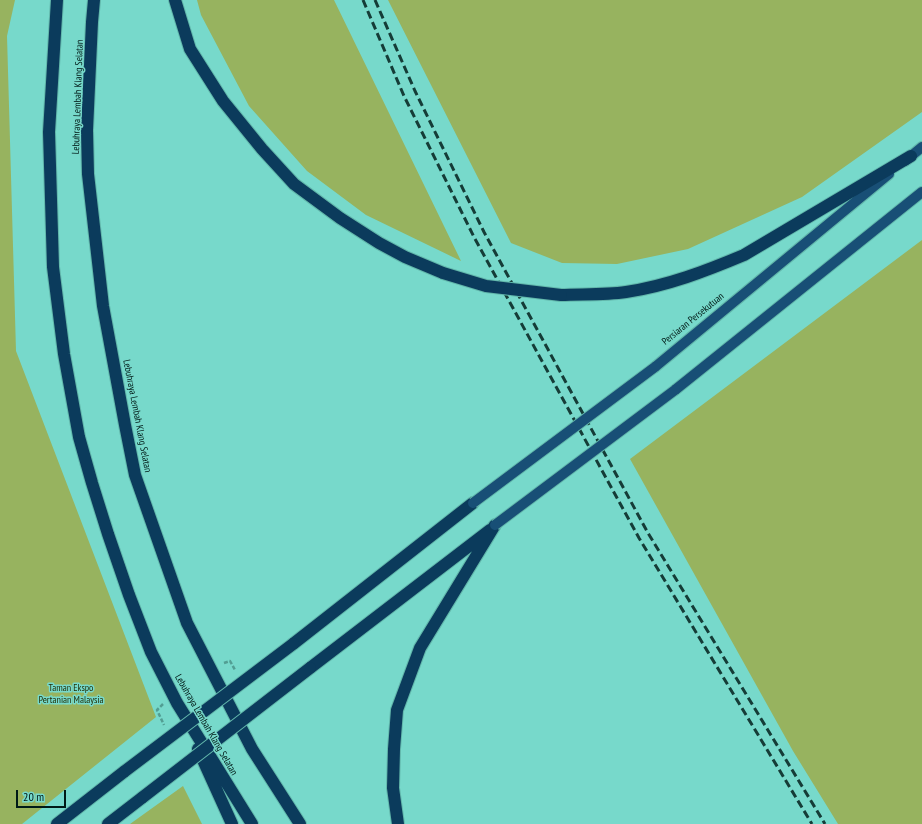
<!DOCTYPE html>
<style>
body{margin:0}
#map{position:relative;width:922px;height:824px;overflow:hidden;background:#77d9cb;font-family:"PT Sans Narrow",sans-serif}
canvas{display:block}
.scale{position:absolute;left:16px;top:790px;width:50px;height:18px;box-sizing:border-box;border:2px solid #001a17;border-top:0;padding-left:5px;font-size:12px;line-height:14px;white-space:nowrap;color:#001a17;-webkit-text-stroke:3px #77d9cb;paint-order:stroke}
</style>
<div id="map">
<canvas width="922" height="824"></canvas>
<div class="scale">20 m</div>
</div>
<script>
const g = document.querySelector('canvas').getContext('2d');
g.lineJoin = 'round';
function paint(path, color) { g.fillStyle = color; g.fill(path, 'evenodd'); }
function stroke(path, color, width, dash) { g.strokeStyle = color; g.lineWidth = width; g.lineCap = dash ? 'butt' : 'round'; g.setLineDash(dash || []); g.stroke(path); }
function label(font, color, halo, rows, align = 'center') {
  g.font = font + ' "PT Sans Narrow",sans-serif'; g.lineWidth = 3; g.setLineDash([]); g.textBaseline = 'middle'; g.strokeStyle = halo; g.fillStyle = color; for (const [text, x, y, turn = 0] of rows) {
    g.save(); g.translate(x, y); g.rotate((+turn || 0) * Math.PI / 180); g.textAlign = isNaN(turn) ? turn : align; if (halo) g.strokeText(text, 0, 0); g.fillText(text, 0, 0); g.restore();
  }
}
const green = new Path2D(`
 M0 0H15L7 36 16 351 156 717 22 824H0Z
 M197 0H334L461 261 366 215 307 171 249 106 201 15Z
 M388 0H922V112L802 197 688 249 617 264 562 263 511 243Z
 M922 240V824H838L793 751 630 459Z
 M183 786 202 824H130Z`);
const path = new Path2D(`
 M224 663 230 661 235 670
 M163 704 157 710 164 725`);
const primary = new Path2D(`
 M905 161 922 147
 M655 367 889 174
 M675 390 922 192`);
const highway = new Path2D(`
 M57 0 49 132 53 267 64 354 79 437 92 483 108 534 129 595 151 652 177 703 252 824
 M94 0 92 22 87 130 88 174 103 306 125 425 135 475 187 623 252 749 300 824
 M175 0 190 49 223 101 262 149 294 184 340 218 379 243 405 257 443 273
 M561 295C582 294 605 295 626 292 667 286 706 271 744 255L911 156
 M293 644 473 503
 M310 668 490 530
 M198 749 232 824
 M57 824 125 771
 M108 824 143 797
 M398 824 393 788 394 749 397 710 420 648 495 525`);
const rail = new Path2D(`
 M363 0 404 96 474 237 639 538 812 824
 M375 0 415 91 484 232 648 533 825 824`);
const primaryBridge = new Path2D(`
 M473 503 655 367
 M495 525 675 390`);
const highwayBridge = new Path2D(`
 M443 273 486 286 561 295
 M125 771 293 644
 M143 797 310 668`);
const streetNames = [
 ["Lebuhraya Lembah Klang Selatan",78,97,-88],
 ["Persiaran Persekutuan",693,319,-39],
 ["Lebuhraya Lembah Klang Selatan",137,416,79],
 ["Lebuhraya Lembah Klang Selatan",206,725,60]
];
const parkNames = [
 ["Taman Ekspo",71,688],
 ["Pertanian Malaysia",71,700]
];
paint(green, '#97b35f');
stroke(primary, '#62b7ab', 12);
stroke(highway, '#62b7ab', 14);
stroke(path, '#529e93', 2.5, [4, 2]);
stroke(primary, '#184f76', 10);
stroke(highway, '#0b3b5c', 12);
stroke(rail, '#153c37', 3, [8, 4]);
stroke(primaryBridge, '#62b7ab', 12, []);
stroke(highwayBridge, '#62b7ab', 14, []);
stroke(primaryBridge, '#184f76', 10);
stroke(highwayBridge, '#0b3b5c', 12);
label('10px', '#001a17', '#77d9cb', streetNames);
label('10px', '#232f06', '#77d9cb', parkNames);
</script>
